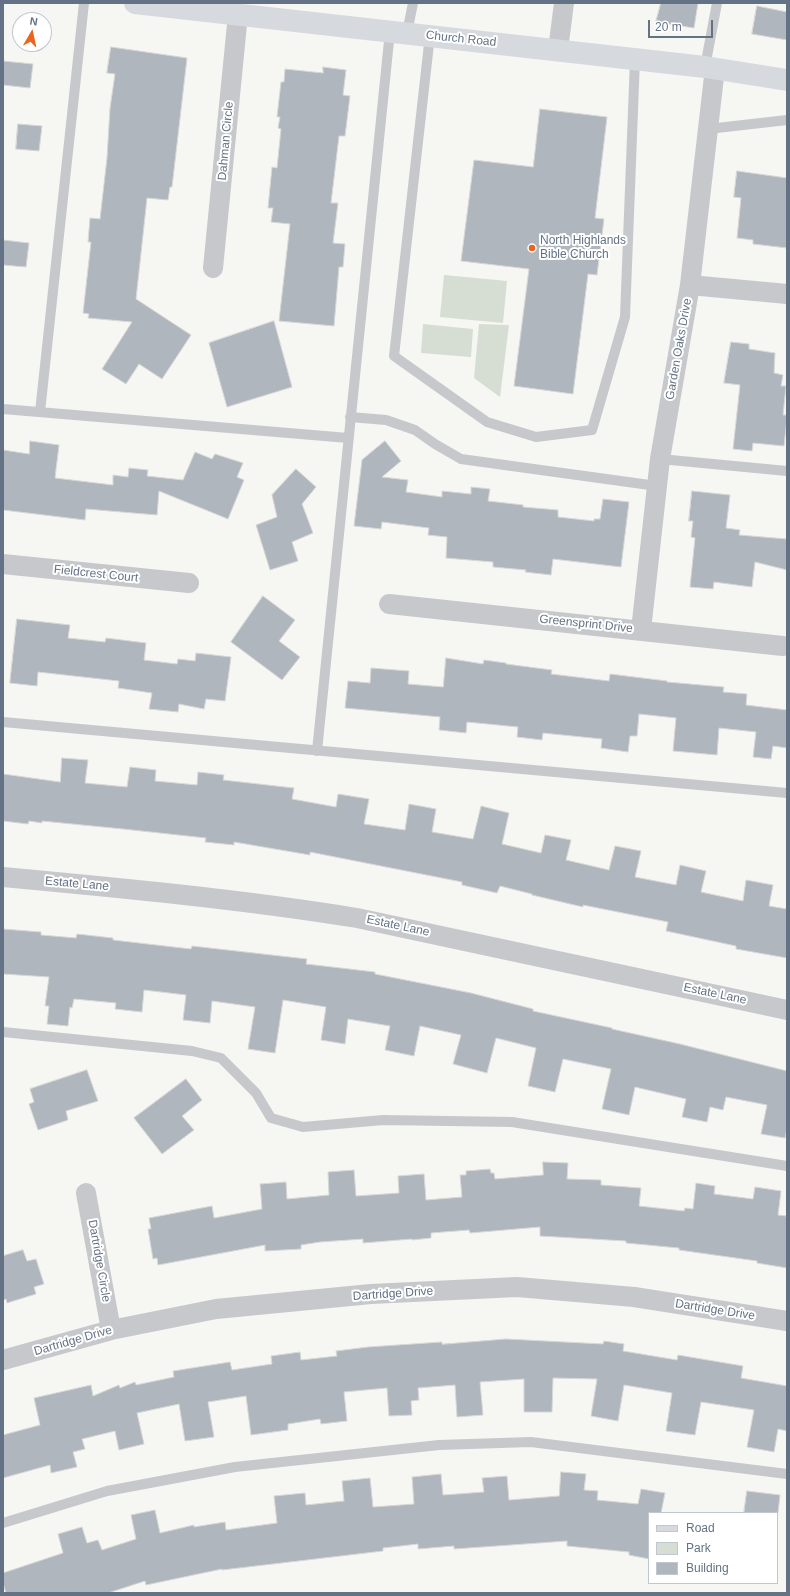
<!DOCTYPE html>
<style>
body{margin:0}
#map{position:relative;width:790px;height:1596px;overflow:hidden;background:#f6f6f2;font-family:Helvetica,sans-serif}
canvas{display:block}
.frame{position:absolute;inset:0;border:4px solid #647285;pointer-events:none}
.legend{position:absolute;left:648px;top:1512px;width:130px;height:72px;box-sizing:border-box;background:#fff;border:1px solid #c1c7ce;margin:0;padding:5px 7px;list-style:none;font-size:12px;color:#647285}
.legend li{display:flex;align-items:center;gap:8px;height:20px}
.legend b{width:20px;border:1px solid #c1c7ce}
.north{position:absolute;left:12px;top:12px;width:40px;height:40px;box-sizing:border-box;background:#fff;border:1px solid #c1c7ce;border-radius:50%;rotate:9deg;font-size:11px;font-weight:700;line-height:16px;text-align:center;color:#647285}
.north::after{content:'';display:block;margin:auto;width:14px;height:18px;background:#eb651d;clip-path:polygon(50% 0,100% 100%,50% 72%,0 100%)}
.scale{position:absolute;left:648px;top:20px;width:65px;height:18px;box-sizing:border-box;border:2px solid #647285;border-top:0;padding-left:5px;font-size:12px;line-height:14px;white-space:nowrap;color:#647285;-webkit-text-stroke:3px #fff;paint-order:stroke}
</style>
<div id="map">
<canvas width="790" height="1596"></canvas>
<div class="frame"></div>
<ul class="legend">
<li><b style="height:5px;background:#d6dadf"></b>Road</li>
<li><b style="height:11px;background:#d6ded3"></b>Park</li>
<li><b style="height:11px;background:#b0b6bd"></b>Building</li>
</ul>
<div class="north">N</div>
<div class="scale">20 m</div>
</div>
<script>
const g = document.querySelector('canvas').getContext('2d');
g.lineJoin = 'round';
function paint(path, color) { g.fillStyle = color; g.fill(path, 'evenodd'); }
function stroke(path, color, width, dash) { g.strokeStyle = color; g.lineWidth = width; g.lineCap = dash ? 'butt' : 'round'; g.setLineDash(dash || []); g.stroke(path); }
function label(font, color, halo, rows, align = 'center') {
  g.font = font + ' Helvetica,sans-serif'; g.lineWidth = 4; g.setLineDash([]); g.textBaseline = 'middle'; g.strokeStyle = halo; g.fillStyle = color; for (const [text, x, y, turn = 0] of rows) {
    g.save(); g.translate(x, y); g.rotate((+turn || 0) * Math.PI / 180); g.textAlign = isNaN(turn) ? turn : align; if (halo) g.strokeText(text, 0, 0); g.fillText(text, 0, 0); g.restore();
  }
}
const green = new Path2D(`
 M444 275 507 281 503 323 440 317Z
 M423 324 473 329 471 357 421 353Z
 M479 324 509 325 500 397 474 378Z`);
const building = new Path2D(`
 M661 3H698L694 28 656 22Z
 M757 6 787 12V40L752 34Z
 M111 47 187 58 172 187H170L168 200 147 198 136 299 191 335 162 379 139 364 126 384 102 369 132 322 88 318 89 314 83 313 91 242H88L90 218 100 219 107 158 110 108 115 74 107 73Z
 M3 61 33 64 30 88 3 85Z
 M323 67 346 70 343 95 350 96 345 136H339L331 203H338L333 243 345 244 343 267H339L334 326 279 321 290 224 271 222 273 208H268L272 167 277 168 281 129 278 128 280 117H277L281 82H284L285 69 323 73Z
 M540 109 607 117 595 218 604 219 597 275 588 274 573 394 514 386 529 269 461 261 474 160 533 167Z
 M18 124 42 126 39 151 16 149Z
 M737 171 787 178V248L753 244V240L737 238 741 198 734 197Z
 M3 240 29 243 26 267 3 265Z
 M274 321 292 387 227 407 209 343Z
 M731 342 749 344V349L775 353 774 373 783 375 781 386H786L783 415H787V418L784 446 753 443 752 451 733 449 740 385 724 383Z
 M30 441 59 445 55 478 113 485V475L128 477 129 468 148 470 147 476 183 480 195 452 212 459 215 454 243 463 237 477 244 480 228 519 159 491 157 515 86 509 85 520 3 510V450L29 454Z
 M385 441 401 461 382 477 408 480 406 492 442 497V491L471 494V487L490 489 488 501 523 505V507L558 510V517L594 521V519H600L603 499 629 502 621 567 553 559 551 575 525 572 526 570 493 567V562L446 558 447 537 428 535 429 528 382 522 381 529 354 526 362 460Z
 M296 469 316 487 302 504 313 533 292 542 298 561 270 570 256 525 277 517 272 495Z
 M692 491 730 495 726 528 740 530 739 535 787 539V570L755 562 752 587 714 582 713 589 690 587 695 538 691 537 693 521H689Z
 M263 596 295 620 279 641 300 657 282 680 231 642Z
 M17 619 70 625 68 638 105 642 106 638 146 643 144 660 177 664 178 659 195 661 196 653 231 657 225 701 206 699 204 709 179 704 178 712 149 709 152 693 118 688 119 681 38 672 37 686 10 683Z
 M446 658 483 664 484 660 506 663V664L552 670 551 674 609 681 610 674 667 681V682L724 687 723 692 747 694 746 705 787 710V748L773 746 771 759 753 757 756 732 719 728 717 755 673 751 676 718 639 714 637 736H630L628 752 601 748 602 739 543 733 542 740 517 737 518 727 467 722 466 733 439 730 440 717 345 708 348 681 370 683 371 668 409 671 408 684 443 687Z
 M62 758 88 760 85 783 127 787 130 767 156 770 155 781 197 785 198 772 224 775 223 780 294 788 292 799 336 807 338 794 369 799 364 824 405 830 409 804 436 809 432 832 473 839 481 806 509 813 502 844 541 853 545 835 571 840 566 860 609 870 615 846 641 851 635 877 676 885 680 865 706 871 701 892 743 901 746 880 773 885 769 906 787 909V958L736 949V946L666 931 668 922 583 905V907L532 895V894L500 886 497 893 462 885V882L310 852V855L234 842V845L205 842 206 838 123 829 42 821V823L29 821 28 824 3 821V774L60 782Z
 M3 929 41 932V935L76 938 77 934 113 938V940L191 949 192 946 307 959 306 964 375 972V974L471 993 533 1009V1011L612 1028V1029L680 1044 787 1071V1129L785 1138 761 1134 767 1105 726 1097 723 1110 710 1107 707 1122 682 1117 686 1099 635 1087 629 1115 602 1109 611 1069 563 1059 555 1092 528 1086 536 1048 496 1038 487 1073 453 1064 461 1035 420 1026 414 1056 385 1050 390 1026 348 1019 345 1044 321 1040 326 1007 283 1000 275 1053 248 1049 255 1007 212 1001 210 1023 183 1020 186 995 144 990 142 1012 115 1009 116 1003 74 999 72 1008 70 1007 68 1026 47 1024 49 1006H45L49 977 3 974Z
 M87 1070 98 1101 66 1111 68 1120 38 1130 29 1104 34 1102 30 1089Z
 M186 1079 202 1100 182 1116 194 1130 162 1154 134 1118Z
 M543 1162 568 1163 567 1179 601 1180V1185L641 1188 639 1206 684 1211 685 1208 693 1209 696 1183 715 1186 714 1194 753 1199 755 1187 781 1191 778 1215 787 1216V1268L757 1263V1261L679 1250V1248L626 1243V1241L540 1236V1227L470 1233 469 1230 431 1233V1238L412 1240V1239L363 1243V1239L320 1242 301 1245V1249L265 1251V1245L158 1265 157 1258 153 1259 148 1229H151L149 1218 212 1206 214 1218 262 1209 260 1184 286 1182 287 1199 329 1195 328 1172 354 1170 356 1196 399 1193 398 1176 424 1174 426 1200 462 1197 460 1175H466V1171L490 1169 491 1173H494L495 1179 543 1175Z
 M23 1250 27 1261 36 1259 44 1284 34 1287 36 1294 7 1303 6 1299 3 1300V1256Z
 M506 1339 603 1344 604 1341 624 1344 623 1351 677 1360 678 1355 743 1366 741 1378 787 1386V1431L778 1429 774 1452 747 1447 754 1410 701 1402 695 1435 666 1431 672 1393 624 1385 618 1421 591 1416 597 1379 553 1378 552 1412H524V1379L480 1382 483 1415 457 1417 455 1385 418 1388 419 1400 411 1401 412 1415 389 1416 387 1388 344 1392 347 1421 321 1424 320 1419 288 1424V1430L251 1435 246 1396 208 1402 214 1437 185 1441 179 1404 137 1413 144 1444 119 1450 115 1431 82 1439 85 1449 73 1452 77 1467 51 1473 50 1465 3 1478V1435L40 1425 34 1398 91 1385 93 1396 119 1385 120 1388 135 1382 136 1385 174 1377 173 1371 230 1362 232 1370 272 1364 271 1356 300 1352 301 1360 337 1356 336 1351 368 1347 442 1342V1344Z
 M561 1472 586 1474 584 1490 598 1491 597 1500 638 1504 641 1489 665 1493 661 1513H649V1559L629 1555V1552L567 1546V1541L454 1549V1546L418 1549V1544L383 1548V1551L222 1570V1569L146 1585 145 1581 108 1593H6L3 1583V1573L63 1553 58 1534 82 1527 87 1543 98 1540 102 1550 136 1539 131 1515 155 1510 160 1533 194 1525V1527L225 1522 226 1530 277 1523 274 1496 305 1493 306 1505 344 1501 342 1481 370 1478 373 1507 414 1504 412 1477 441 1474 443 1495 484 1492 482 1478 507 1476 509 1500 559 1496Z
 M747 1491 780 1495 778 1513H744Z`);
const lane = new Path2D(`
 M407 33 413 3
 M430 35 394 356 487 422 536 437 592 430 625 317 635 59
 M705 67 717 3
 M708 129 787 120
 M3 409 348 438
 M40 412 84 3
 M350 417 386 420 415 430 435 444 461 459 657 486
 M660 459 787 471
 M3 722 787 793
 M317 751 390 31
 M3 1032 192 1051 221 1058 256 1093 271 1118 303 1127 383 1120 512 1122 787 1166
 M3 1523 107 1491 235 1467 439 1445 531 1442 787 1474`);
const street = new Path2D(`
 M558 50 564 3
 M213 268 238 14
 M690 285 787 294
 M3 564 189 583
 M389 604 783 646
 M641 630 660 459 690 285 715 68
 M3 877C121 888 239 899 357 918L787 1010
 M86 1193 111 1330
 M3 1360 111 1330 216 1309 371 1294 517 1287 634 1297 787 1321`);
const secondary = new Path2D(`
 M135 3 705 67 787 80`);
const markers = [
 [532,248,4,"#eb651d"]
];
const streetNames = [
 ["Church Road",461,39,6],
 ["Dahman Circle",226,141,-85],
 ["Garden Oaks Drive",679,349,-80],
 ["Fieldcrest Court",96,574,6],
 ["Greensprint Drive",586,624,6],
 ["Estate Lane",77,884,5],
 ["Estate Lane",398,926,12],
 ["Estate Lane",715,994,12],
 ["Dartridge Circle",99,1261,80],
 ["Dartridge Drive",393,1294,-4],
 ["Dartridge Drive",715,1310,9],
 ["Dartridge Drive",73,1341,-16]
];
const poiNames = [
 ["North Highlands",540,241],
 ["Bible Church",540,255]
];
paint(green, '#d6ded3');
paint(building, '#b0b6bd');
stroke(building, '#d7d7d5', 1);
stroke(lane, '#c6c8cc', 10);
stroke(street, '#c6c8cc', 20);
stroke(secondary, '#d6dadf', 22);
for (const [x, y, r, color] of markers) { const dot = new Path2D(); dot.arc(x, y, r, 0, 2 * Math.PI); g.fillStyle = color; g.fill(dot); stroke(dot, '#fff', 1.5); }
label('12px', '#647285', '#fff', streetNames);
label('12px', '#647285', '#fff', poiNames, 'left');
</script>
